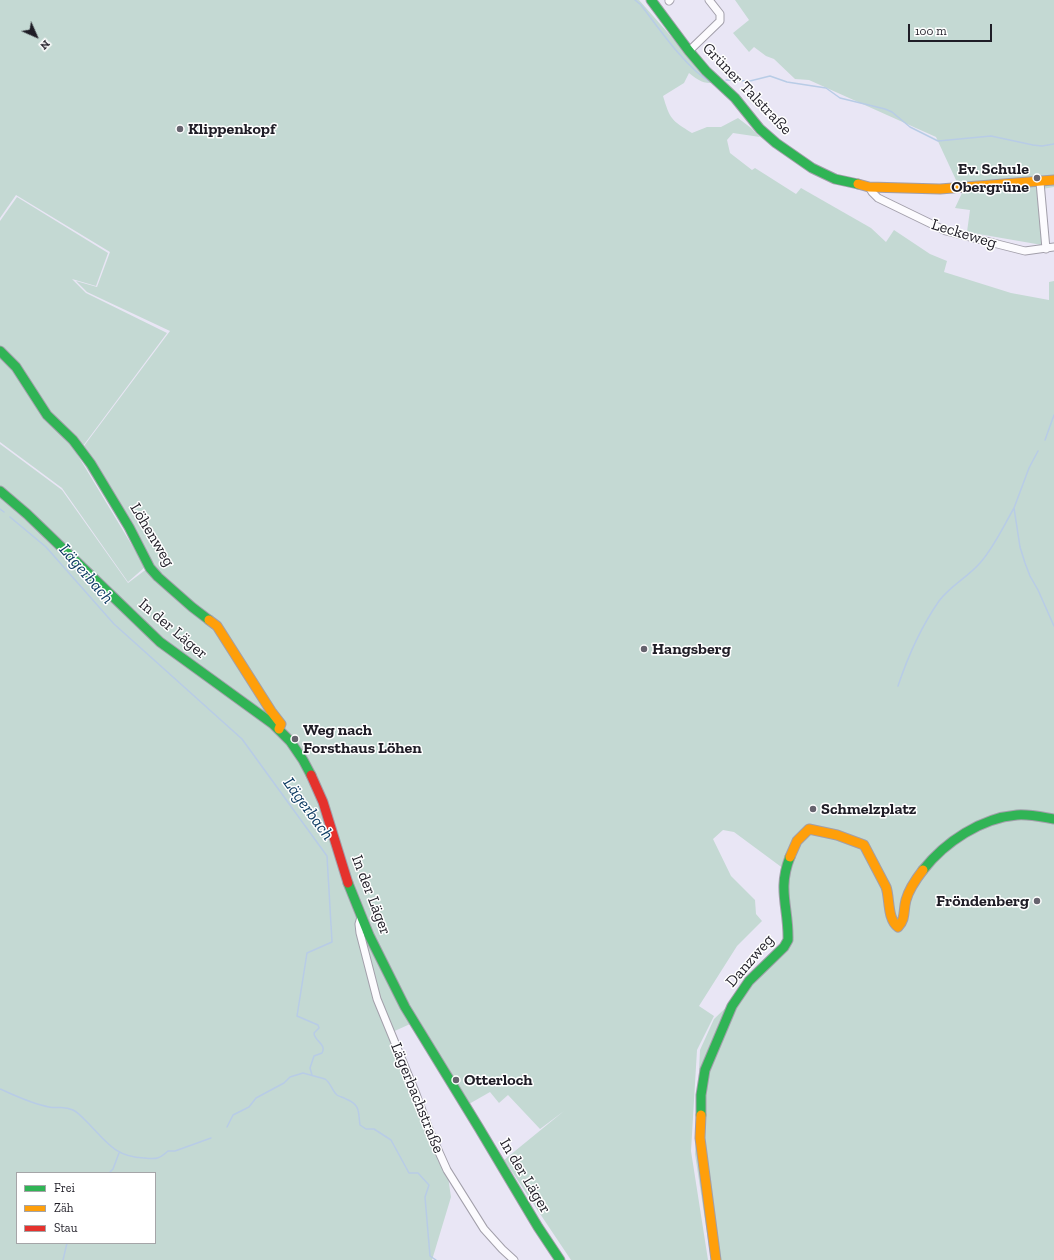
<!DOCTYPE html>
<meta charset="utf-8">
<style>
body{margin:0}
#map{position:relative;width:1054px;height:1260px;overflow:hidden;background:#e9e6f5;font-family:"Zilla Slab",serif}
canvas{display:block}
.legend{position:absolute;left:16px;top:1172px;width:140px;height:72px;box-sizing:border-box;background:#fff;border:1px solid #a5a5a8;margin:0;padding:5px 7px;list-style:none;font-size:12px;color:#1f1d26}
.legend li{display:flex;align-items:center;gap:8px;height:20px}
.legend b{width:20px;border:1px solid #a5a5a8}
.north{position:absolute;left:16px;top:16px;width:40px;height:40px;-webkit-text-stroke:3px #fff;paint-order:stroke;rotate:135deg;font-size:11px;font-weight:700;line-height:16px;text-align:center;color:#1f1d26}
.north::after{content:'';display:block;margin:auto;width:14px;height:18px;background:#1f1d26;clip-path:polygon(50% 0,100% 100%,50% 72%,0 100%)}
.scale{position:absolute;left:908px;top:24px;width:84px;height:18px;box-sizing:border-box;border:2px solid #1f1d26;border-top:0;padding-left:5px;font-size:12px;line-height:14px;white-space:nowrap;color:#1f1d26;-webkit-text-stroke:3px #fff;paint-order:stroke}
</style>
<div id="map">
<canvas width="1054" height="1260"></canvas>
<ul class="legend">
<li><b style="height:5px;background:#30b455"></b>Frei</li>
<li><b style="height:5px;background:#ff9f0a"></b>Zäh</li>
<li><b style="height:5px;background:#e5322d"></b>Stau</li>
</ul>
<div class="north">N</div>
<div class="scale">100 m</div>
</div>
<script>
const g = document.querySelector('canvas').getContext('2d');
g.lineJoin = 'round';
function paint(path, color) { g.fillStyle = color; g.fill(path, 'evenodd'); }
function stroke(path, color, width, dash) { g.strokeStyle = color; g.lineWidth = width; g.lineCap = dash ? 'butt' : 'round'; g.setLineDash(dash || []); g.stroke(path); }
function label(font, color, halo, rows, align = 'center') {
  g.font = font + ' "Zilla Slab",serif'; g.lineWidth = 3; g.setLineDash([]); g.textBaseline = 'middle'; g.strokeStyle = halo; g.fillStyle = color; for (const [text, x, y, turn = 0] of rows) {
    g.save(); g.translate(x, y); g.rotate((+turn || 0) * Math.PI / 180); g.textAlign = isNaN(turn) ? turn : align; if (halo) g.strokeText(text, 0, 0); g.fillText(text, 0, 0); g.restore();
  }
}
const green = new Path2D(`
 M0 0H639L712 83C703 84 695 78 689 73L684 83 663 96C670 119 671 120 692 133L707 127H721L738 118 751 128 760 137 733 133 727 140 730 153 752 170 755 168 796 194 801 188 871 228 886 242 894 230 930 254 947 261 944 272 1011 293 1049 300V282L1054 281V1260H711L695 1154 700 1050 714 1019 785 951 784 869 734 832 723 830 713 839 731 876 755 900 756 914 762 921 737 946 699 1006 714 1016 697 1050 691 1151 708 1260H571L504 1160 564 1111 540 1129 508 1095 499 1103 490 1092 469 1104 419 1020 388 1034 447 1170 451 1197 432 1260H0V444L62 490 128 583 148 568 78 454 170 331 87 292 76 281 97 287 110 252 16 195 0 218ZM17 1173H155V1243H17Z
 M735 0H1054V187L1042 189V245L967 232 970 210 955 208 962 193 936 137 809 80 795 79 774 59 766 56 754 47 749 52 733 33 749 20Z
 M17 197 108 253 96 286 72 279 86 293 167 333 77 454 145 567 128 582 62 488 0 442V221Z`);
const stream = new Path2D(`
 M635 0 641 5C658 27 686 68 709 81
 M726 80 750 81 770 76 787 82 826 88 840 98 885 109 892 112 910 127 938 141 991 136 1033 145 1042 146 1054 144
 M1045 440 1054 415
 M1038 451 1029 468 1014 508 1020 547 1025 563 1030 576 1038 590 1054 626
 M0 509 4 512
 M10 517 46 547 114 624 242 739 327 856 332 942 307 953 297 1016 318 1025 319 1028 314 1033C314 1041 327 1044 322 1053L314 1056 310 1068 312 1075
 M898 686C908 656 921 627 939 601 950 586 968 577 980 563 994 547 1003 527 1014 508
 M0 1089C16 1096 32 1104 49 1107 58 1109 63 1105 73 1110 79 1113 84 1119 89 1124 107 1143 116 1157 144 1158 156 1159 158 1160 168 1151H175L211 1138
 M227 1127 233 1115 249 1107 256 1098 284 1083 290 1077 303 1073 325 1079C331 1083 332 1091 337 1095 340 1097 343 1097 346 1099 361 1105 358 1112 360 1125L366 1129H374L391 1140 409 1173H418L429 1185 425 1197 430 1256 436 1260
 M109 1173 113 1169 119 1153
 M63 1260 67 1243`);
const street = new Path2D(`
 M669 1 670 0
 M689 51 720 21V14L709 0
 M1040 182 1046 249
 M869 187 872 192 878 198 946 231 1025 251 1054 247
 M361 917 359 924 360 933 377 999 416 1094 430 1132 447 1170 484 1229 502 1249 514 1260`);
const fast = new Path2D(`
 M651 0 689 51 706 71 735 98 760 129 776 143 812 168 835 179 858 184
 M0 351 16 367 47 415 73 440 91 464 129 527 150 568 158 577 192 607 209 620
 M0 491 27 514 160 642 273 724 290 741 303 760 311 775
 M923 870C945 842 981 818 1017 815 1029 814 1042 817 1054 819
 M348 883 369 935 405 1007 479 1128 538 1227 560 1260
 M701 1115V1095L705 1070 732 1006 749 981 784 947 788 940C789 908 777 890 790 857`);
const slow = new Path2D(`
 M858 184 869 187 940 189 1054 180
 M209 620 217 626 271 711 281 724 279 729
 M790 857 797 841 809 829 837 835 864 845 886 887C890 898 887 919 898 927 906 919 903 911 906 900 909 889 916 879 923 870
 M701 1115 700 1138 716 1260`);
const jam = new Path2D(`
 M311 775 323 802 348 883`);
const markers = [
 [180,129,4,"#66636e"],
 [1037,178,4,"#66636e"],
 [644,649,4,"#66636e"],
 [295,739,4,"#66636e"],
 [813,809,4,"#66636e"],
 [1037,901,4,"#66636e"],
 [456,1080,4,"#66636e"]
];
const streetNames = [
 ["Grüner Talstraße",747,89,46],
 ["Leckeweg",964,234,17],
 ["Löhenweg",152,535,59],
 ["In der Läger",173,629,40],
 ["In der Läger",371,895,69],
 ["Danzweg",750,961,-49],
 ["Lägerbachstraße",417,1098,68],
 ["In der Läger",525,1176,59]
];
const poiNames = [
 ["Klippenkopf",188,129],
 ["Ev. Schule",1029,169,"right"],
 ["Obergrüne",1029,187,"right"],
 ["Hangsberg",652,649],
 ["Weg nach",303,730],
 ["Forsthaus Löhen",303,748],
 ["Schmelzplatz",821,809],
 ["Fröndenberg",1029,901,"right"],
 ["Otterloch",464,1080]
];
const waterNames = [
 ["Lägerbach",86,574,49],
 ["Lägerbach",308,809,54]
];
paint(green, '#c4d9d3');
stroke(stream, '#b8cce6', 1.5);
stroke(street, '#a29faa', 9);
stroke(fast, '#a29faa', 11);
stroke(slow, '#a29faa', 11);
stroke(jam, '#a29faa', 11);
stroke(street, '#fcfbfe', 7);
stroke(fast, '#30b455', 9);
stroke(slow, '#ff9f0a', 9);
stroke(jam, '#e5322d', 9);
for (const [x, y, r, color] of markers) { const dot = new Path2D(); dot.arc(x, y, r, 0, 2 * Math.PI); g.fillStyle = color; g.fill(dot); stroke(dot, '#fff', 1.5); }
label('16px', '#1f1d26', '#fff', streetNames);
label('bold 16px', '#1f1d26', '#fff', poiNames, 'left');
label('italic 17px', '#0d3b62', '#fff', waterNames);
</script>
